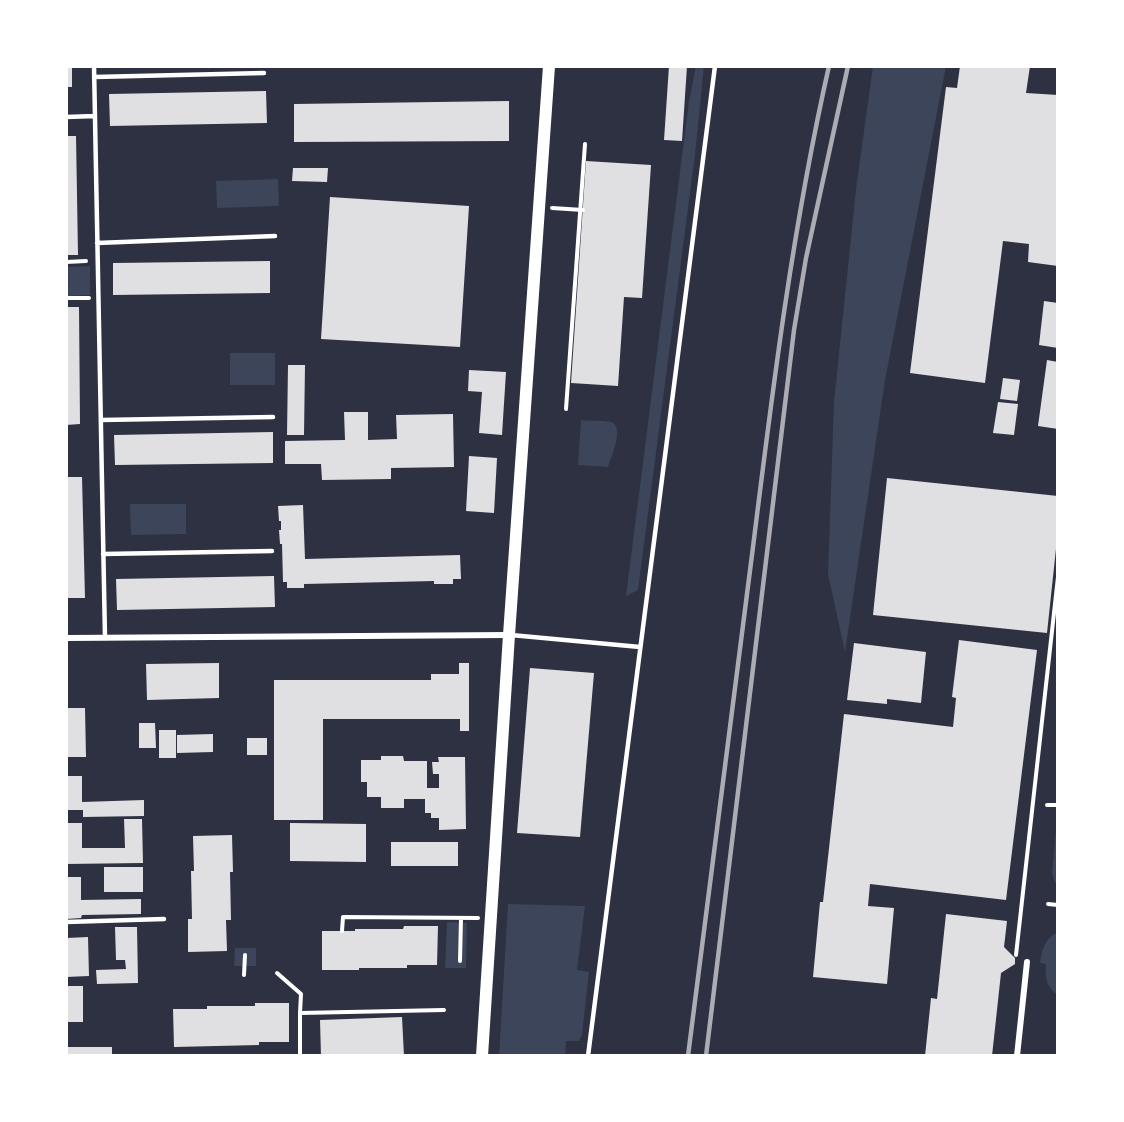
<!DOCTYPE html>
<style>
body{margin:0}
#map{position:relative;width:1124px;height:1122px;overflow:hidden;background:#2d3142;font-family:"Archivo Narrow",sans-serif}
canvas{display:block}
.frame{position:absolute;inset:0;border:68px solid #fff;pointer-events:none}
</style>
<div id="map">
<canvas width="1124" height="1122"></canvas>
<div class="frame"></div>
</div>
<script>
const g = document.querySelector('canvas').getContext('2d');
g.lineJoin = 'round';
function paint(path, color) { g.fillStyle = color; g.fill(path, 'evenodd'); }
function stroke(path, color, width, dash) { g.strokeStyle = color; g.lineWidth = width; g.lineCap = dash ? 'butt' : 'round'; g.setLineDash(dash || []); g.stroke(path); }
const green = new Path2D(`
 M696 66H704L695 155 638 590 626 596 689 101Z
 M873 66H946L885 380 845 652 828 574 834 402 856 189Z
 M278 179 279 206 217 208 216 181Z
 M90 266V295L66 296V267Z
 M230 353H275V385H230Z
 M581 420C590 421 602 420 611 422 625 427 611 457 608 467L578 465Z
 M130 504H186V534L131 535Z
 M1058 826V890L1052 874 1056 829Z
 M508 904 585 906 577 970 589 972 582 1035 579 1041H566L565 1056H499Z
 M447 922 467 923 466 968H445Z
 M1058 932V995C1046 987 1045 978 1046 964L1040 963C1042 949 1045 938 1058 932Z
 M235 948H256V966H234Z`);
const building = new Path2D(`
 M66 66H72V87H66Z
 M669 66H687L682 141 664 140Z
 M960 66H1030L1026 93 1058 95V266L1028 262 1029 244 1003 241 985 383 910 373 946 87 957 88Z
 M266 91 267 123 110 126 109 94Z
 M509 101V141L294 142V104Z
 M66 136H76L78 255H66Z
 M586 161 651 165 642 298 624 297 618 386 571 383Z
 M293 168H328L327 182 292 181Z
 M330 197 469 206 460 347 321 339Z
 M270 261V293L113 295V263Z
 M1044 301 1058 303V348L1039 345Z
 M66 307H79L80 424 66 425Z
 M1047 360 1058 362V429L1038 426Z
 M288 365H305L304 435H287Z
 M469 370 506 372 502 435 479 433 482 392 468 391Z
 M1003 378 1020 380 1017 401 1000 399Z
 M998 402 1018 404 1014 435 993 433Z
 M344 412H368V440L397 439 396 415 453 414 454 467 391 468V479L322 480 321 464H285V441L345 440Z
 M273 432V463L115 465 114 435Z
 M469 456 497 458 494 513 466 511Z
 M66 477H82L85 598H66Z
 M887 478 1058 496V530L1047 633 873 615Z
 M303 505 305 559 460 555 461 579H453V584H434V581L304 584V588H287V582H283L282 544H280L279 530H281V521H279L278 506Z
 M274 576 275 607 117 610 116 579Z
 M959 640 1037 650 1006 900 870 884 868 906 894 908 887 984 813 977 820 902H823L844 714 953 727 956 698 952 697Z
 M854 643 926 652 921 703 887 699V704L847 700Z
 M219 663V698L147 700 146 664Z
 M459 663H469V731H460V719H323V820H274V680H431V674H459Z
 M530 668 594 673 580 837 517 833Z
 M66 708H85L86 757H66Z
 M139 723H155L156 748H139Z
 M159 730H176V758H159Z
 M213 734V752L177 753V735Z
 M247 738H267V755H247Z
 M381 756H403L404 761H427V788H439V774H433L432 762H439L438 757H465L466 829 439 830V818H431V813H425V799H404V808H381V797H367V782H361V760H381Z
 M66 776H82V802L144 800V816L83 817V810H66Z
 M124 819H142L143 863 66 864V823H82V848H125Z
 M290 823 366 824V862L290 861Z
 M232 835 233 872H230L231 920H226L227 951 188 952V919H192L191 871H194L193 836Z
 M391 842H458V866H391Z
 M104 867H143V892H104Z
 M66 877H81V900L141 899V914L82 915 81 918 66 919Z
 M946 914 1007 921 1004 947 1015 958V964L1001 973 992 1056H925L931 998 937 999Z
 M404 926H438L437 965H407V968H359V970H322V931H355V929H403Z
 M115 927H137L138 983 97 984 96 970 126 969 125 960H116Z
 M88 937 89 976 66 977V938Z
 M66 986H83V1022H66Z
 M255 1003H289V1042H259V1045L174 1047 173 1009H207V1006H255Z
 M402 1017 404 1056H321L320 1020Z
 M67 1047H112V1056H67Z`);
const path = new Path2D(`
 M552 208 583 210
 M66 262 86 261
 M66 298H89
 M566 409 585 144
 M1047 805H1058
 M1048 904 1058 905
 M342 931 343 917 478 918
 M1016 955 1058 577
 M460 961 461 918
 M277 973 301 994 300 1013 444 1010
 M244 975 245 955
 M300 1056V1013`);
const service = new Path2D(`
 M94 66 105 638
 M94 77 264 73
 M66 117 95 116
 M97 243 275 236
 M101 420 273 417
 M103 554 272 551
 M511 635 640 647
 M66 922 164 919
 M588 1056 715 66`);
const minor = new Path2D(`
 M66 638 509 635
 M1017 1056 1027 962`);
const secondary = new Path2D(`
 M482 1056 509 635 549 66`);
const rail = new Path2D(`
 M688 1056C710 886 731 717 753 547 773 386 793 225 829 66
 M706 1056 794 330 806 258 848 66`);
paint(green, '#3c4559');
paint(building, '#e0e0e3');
stroke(path, '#fff', 4);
stroke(service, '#fff', 4.5);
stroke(minor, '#fff', 6);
stroke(secondary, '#fff', 12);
stroke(rail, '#abadb3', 4.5);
</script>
